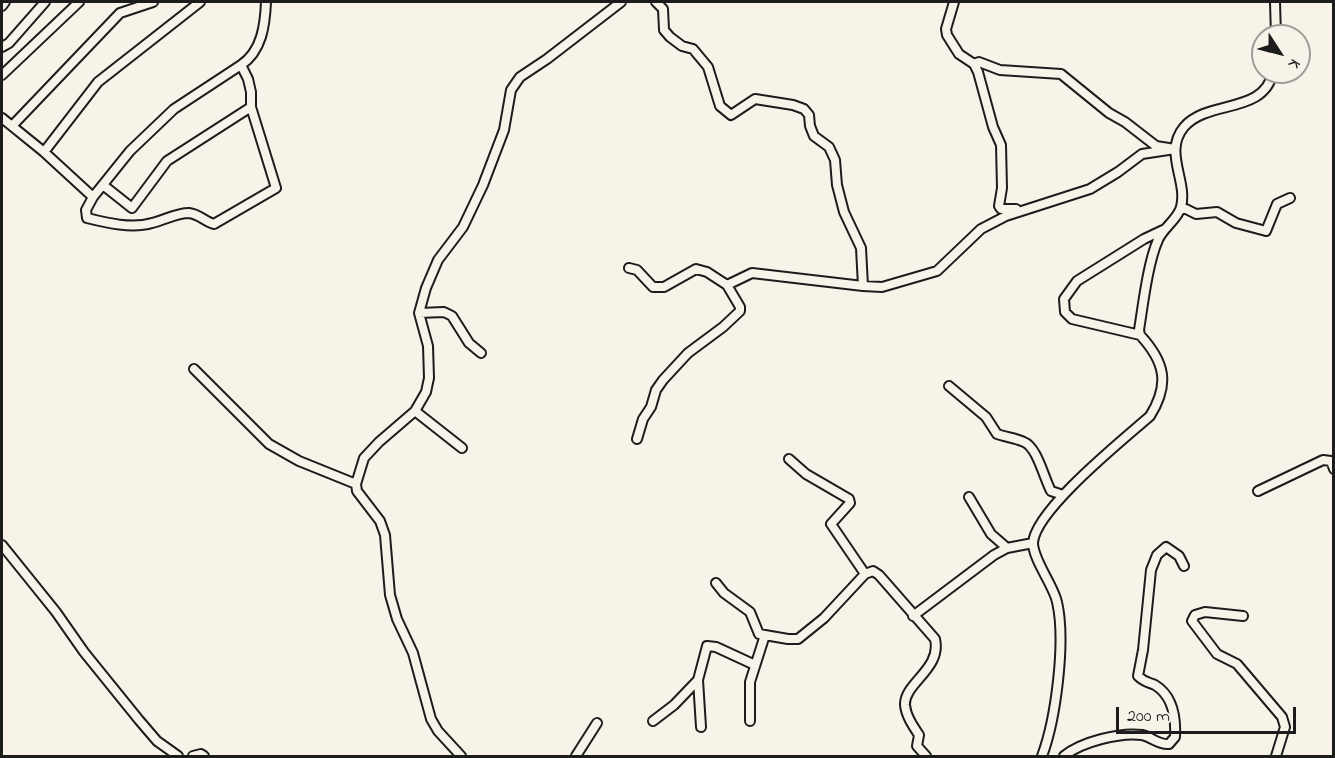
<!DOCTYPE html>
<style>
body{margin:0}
#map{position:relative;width:1335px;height:758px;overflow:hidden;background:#f7f3e8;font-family:"Indie Flower",sans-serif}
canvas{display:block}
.frame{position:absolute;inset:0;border:3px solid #1c1c1c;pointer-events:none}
.north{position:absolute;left:1251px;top:24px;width:60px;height:60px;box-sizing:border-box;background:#f7f3e8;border:2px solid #9f9d96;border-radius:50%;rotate:126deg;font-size:16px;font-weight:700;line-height:24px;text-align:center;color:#1c1c1c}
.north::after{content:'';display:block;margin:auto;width:21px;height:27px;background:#1c1c1c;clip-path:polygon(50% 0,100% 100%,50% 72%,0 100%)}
.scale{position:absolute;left:1116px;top:707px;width:180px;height:27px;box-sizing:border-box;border:3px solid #1c1c1c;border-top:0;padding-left:8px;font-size:18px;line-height:21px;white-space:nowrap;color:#1c1c1c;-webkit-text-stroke:4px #f7f3e8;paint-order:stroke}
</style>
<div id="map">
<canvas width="1335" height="758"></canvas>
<div class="frame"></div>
<div class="north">K</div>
<div class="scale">200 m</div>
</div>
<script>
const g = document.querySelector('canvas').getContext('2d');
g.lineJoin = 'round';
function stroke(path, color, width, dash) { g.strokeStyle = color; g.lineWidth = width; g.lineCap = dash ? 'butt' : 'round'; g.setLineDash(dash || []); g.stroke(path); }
const minor = new Path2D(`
 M656 2 663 9 664 30 670 37 682 46 693 49 708 67 720 106 731 115 755 99 793 105 804 109 809 115 810 126 814 136 829 147 835 160 837 185 844 212 861 248 863 286 882 287 937 271 981 229 1006 216 1090 189 1118 172 1142 154 1175 149 1156 146 1125 122 1109 113 1061 74 1000 70 979 62 974 64
 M954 2 946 29 947 35 959 54 974 64 978 72 993 127 1001 145 1002 188 999 206 1001 209H1016
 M1275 2 1276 36
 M2 6 5 2
 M2 47 9 43 45 2
 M241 65 174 109 130 151 93 197 86 210 87 218C107 223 132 229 152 223 165 220 176 213 189 213 199 214 204 221 214 224L276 188 251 107V92L248 79 241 65C262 51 265 25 266 2
 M2 75 79 2
 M2 118 44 152 93 197
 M12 126 120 13 153 2
 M44 152 98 82 200 2
 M103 185 132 208 167 161 251 107
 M1181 209H1186L1196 214 1217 212 1236 223 1266 231 1277 204 1290 198
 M629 268 637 270 653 287H664L696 269 707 272 727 285
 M419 313 444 312 452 316 469 343 481 353
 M1140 335 1072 319 1065 312 1064 299 1077 281 1144 239 1163 230
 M194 369 269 444 299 461 356 484
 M949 386 986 417 997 434C1005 437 1016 438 1024 442 1037 447 1044 478 1051 491L1063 495
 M415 411 462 448
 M637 439 643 419 651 407 656 390 663 380 688 353 723 327 740 311V307L727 285 752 273 863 286
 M789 459 806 474 849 499 850 503 831 524 865 574
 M1258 491 1323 460 1331 461 1334 469
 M969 497 991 534 1007 548
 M2 545 56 612 84 652 139 720 157 741 178 756
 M716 583 724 593 750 612 759 634 788 639H798L824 618 865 574 873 571 879 575 935 639C942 669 904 683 905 705 906 716 913 726 919 735L917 746 926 756
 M913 616 994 555 1007 548 1033 543
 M1243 616 1205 612 1195 615 1192 621 1217 654 1237 664 1282 717 1285 727 1276 756
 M653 721 674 705 698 680
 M750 721V682L765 635
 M701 727 698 680 707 646 716 647 755 665
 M193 756 201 754 204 756
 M461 756 438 731 431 719 413 653 397 619 390 595 385 535 380 521 357 491 356 484 364 458 379 442 415 411 426 392 429 378 428 346 419 313 426 288 438 260 463 227 483 185 504 130 511 90 520 77 547 59 621 2
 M576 756 597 723
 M1042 756C1056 719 1066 641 1057 602 1054 586 1033 560 1033 543 1035 510 1124 439 1150 416 1170 384 1165 362 1140 335L1139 330C1143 305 1148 262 1158 240 1163 228 1178 219 1181 207 1188 181 1163 152 1184 127 1208 99 1264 115 1273 72
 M1064 756C1081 742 1120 732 1142 735 1152 737 1158 745 1169 744L1175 737C1176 719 1173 696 1155 685 1148 682 1144 682 1138 676L1143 650 1151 570 1157 555 1166 547 1179 556 1184 566`);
stroke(minor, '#1c1c1c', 12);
stroke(minor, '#f7f3e8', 8);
</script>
